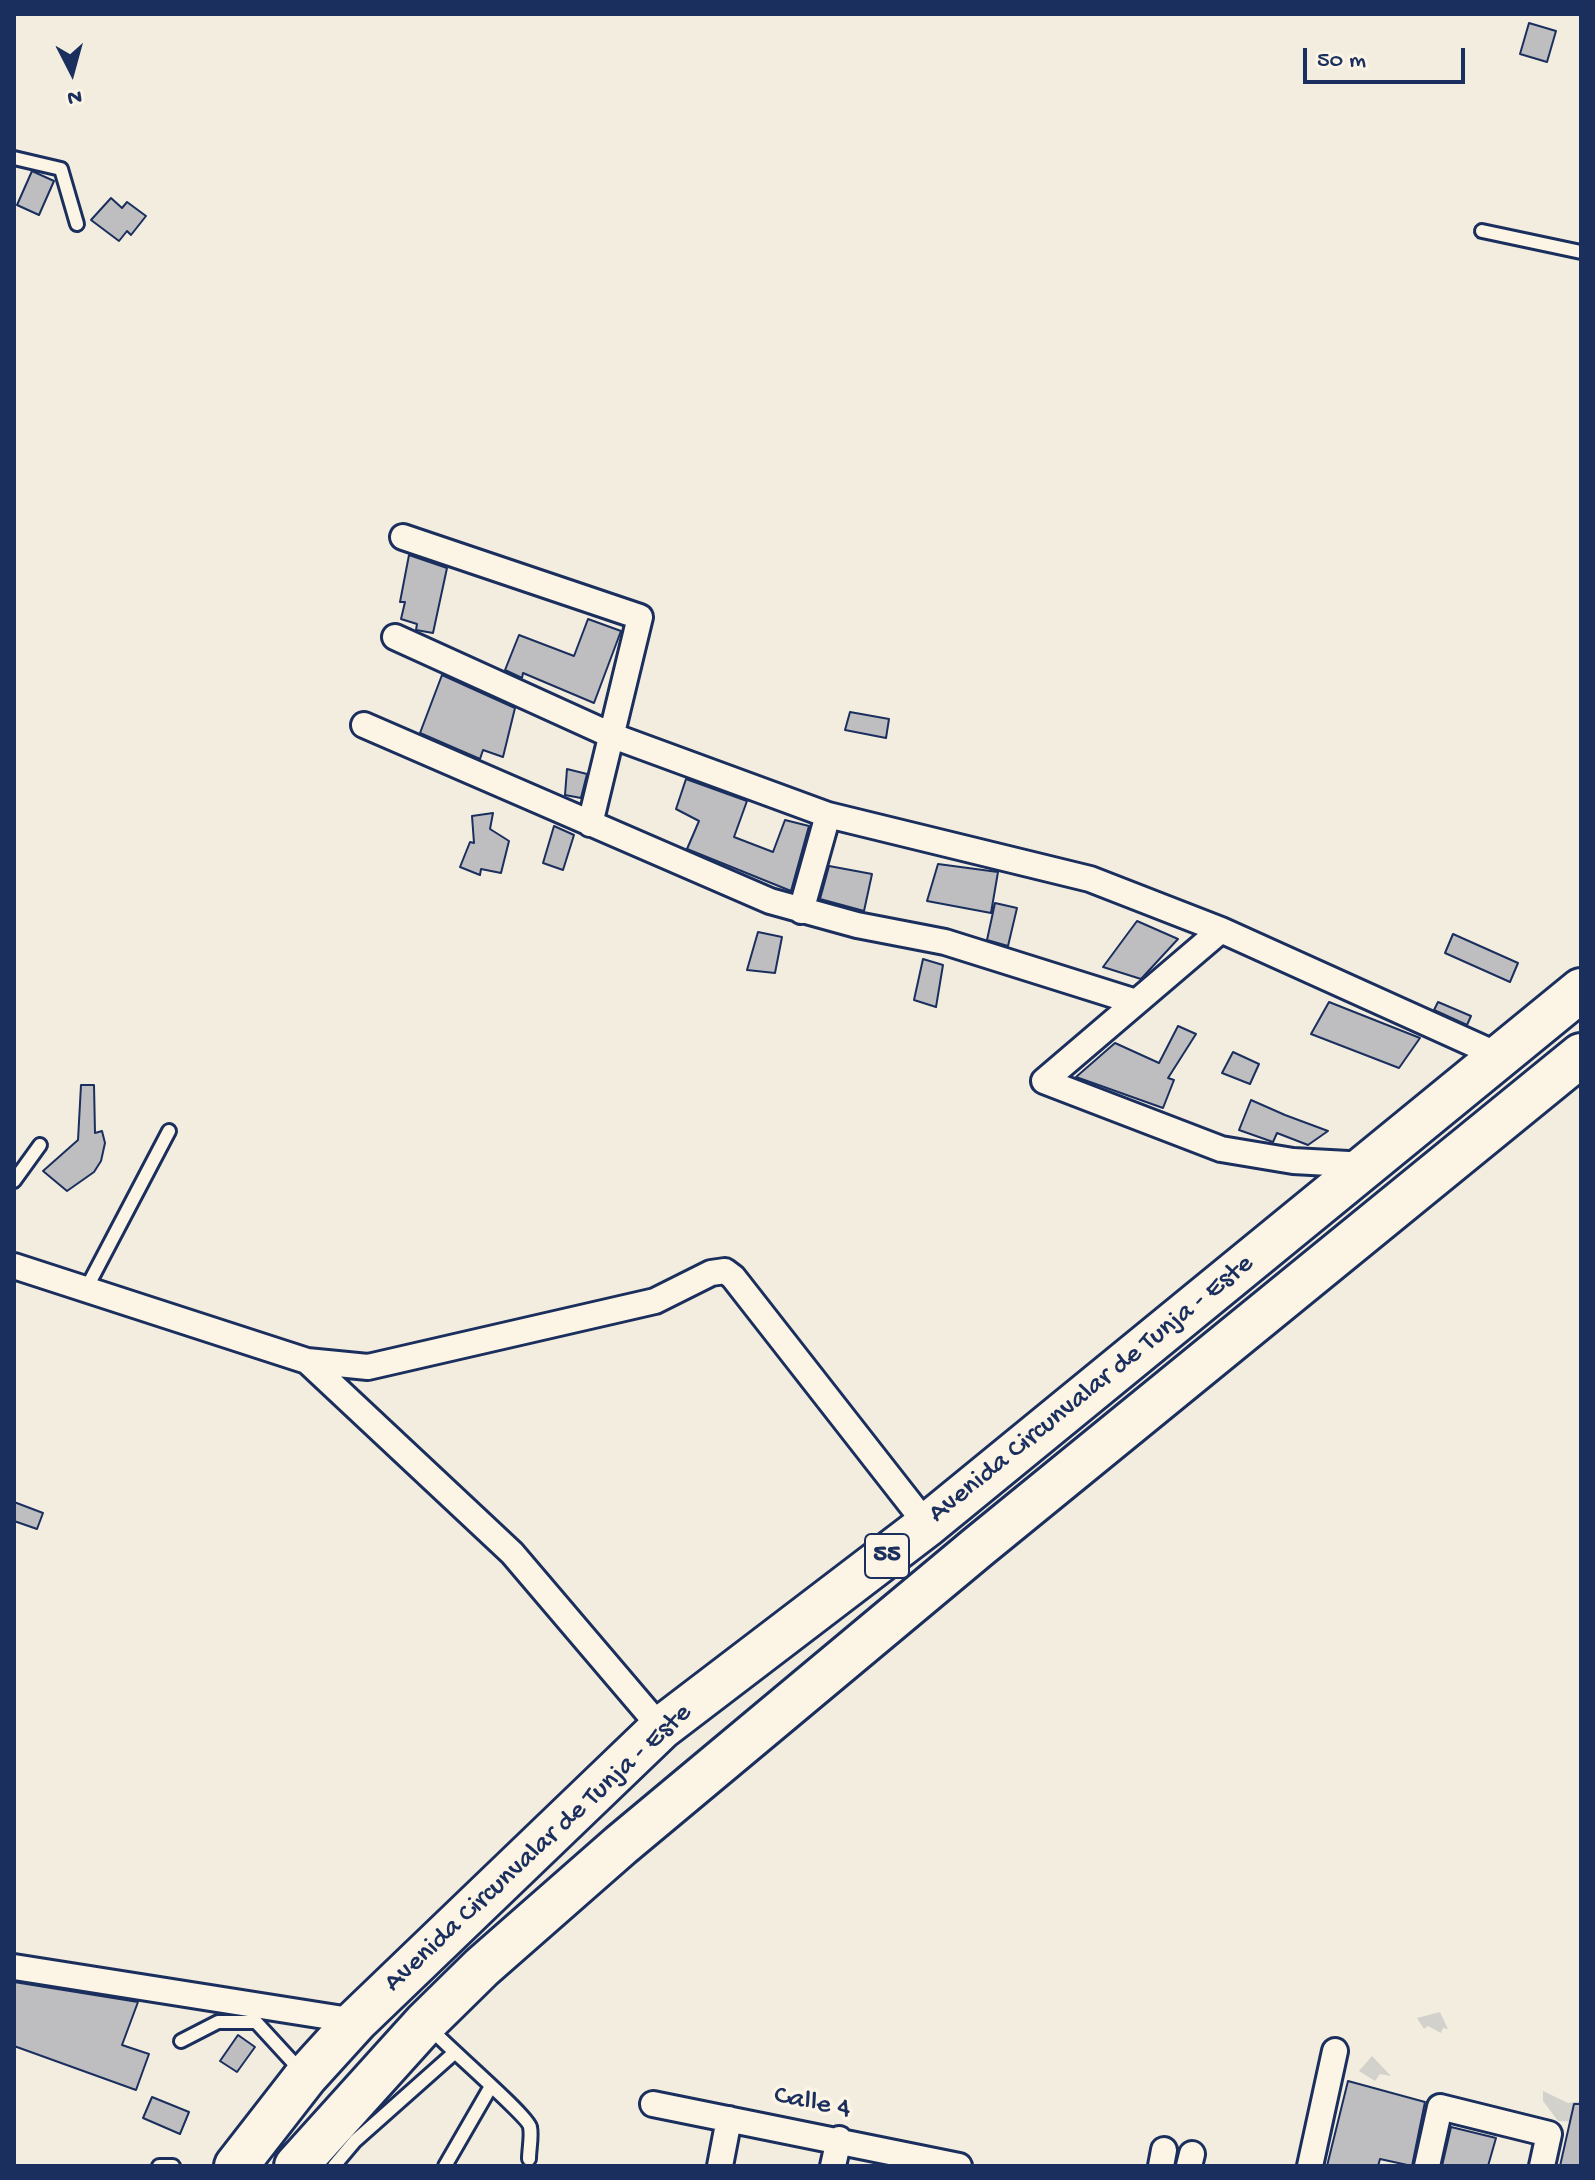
<!DOCTYPE html>
<style>
body{margin:0}
#map{position:relative;width:1595px;height:2180px;overflow:hidden;background:#f3ede0;font-family:"Gochi Hand",sans-serif}
canvas{display:block}
.frame{position:absolute;inset:0;border:16px solid #1b2f5e;pointer-events:none}
.north{position:absolute;left:32px;top:32px;width:80px;height:80px;-webkit-text-stroke:6px #fcf5e5;paint-order:stroke;rotate:174deg;font-size:22px;font-weight:700;line-height:32px;text-align:center;color:#1b2f5e}
.north::after{content:'';display:block;margin:auto;width:28px;height:36px;background:#1b2f5e;clip-path:polygon(50% 0,100% 100%,50% 72%,0 100%)}
.scale{position:absolute;left:1303px;top:48px;width:162px;height:36px;box-sizing:border-box;border:4px solid #1b2f5e;border-top:0;padding-left:10px;font-size:24px;line-height:28px;white-space:nowrap;color:#1b2f5e;-webkit-text-stroke:6px #fcf5e5;paint-order:stroke}
</style>
<div id="map">
<canvas width="1595" height="2180"></canvas>
<div class="frame"></div>
<div class="north">N</div>
<div class="scale">50 m</div>
</div>
<script>
const g = document.querySelector('canvas').getContext('2d');
g.lineJoin = 'round';
function paint(path, color) { g.fillStyle = color; g.fill(path, 'evenodd'); }
function stroke(path, color, width, dash) { g.strokeStyle = color; g.lineWidth = width; g.lineCap = dash ? 'butt' : 'round'; g.setLineDash(dash || []); g.stroke(path); }
function label(font, color, halo, rows, align = 'center') {
  g.font = font + ' "Gochi Hand",sans-serif'; g.lineWidth = 7; g.setLineDash([]); g.textBaseline = 'middle'; g.strokeStyle = halo; g.fillStyle = color; for (const [text, x, y, turn = 0] of rows) {
    g.save(); g.translate(x, y); g.rotate((+turn || 0) * Math.PI / 180); g.textAlign = isNaN(turn) ? turn : align; if (halo) g.strokeText(text, 0, 0); g.fillText(text, 0, 0); g.restore();
  }
}
const green = new Path2D(`
 M1440 2012 1448 2029 1443 2028 1441 2033 1428 2026 1424 2029 1417 2018Z
 M1372 2056 1391 2076 1380 2074 1375 2081 1359 2071Z
 M1543 2091 1568 2103 1581 2101V2122L1558 2121 1543 2101Z`);
const building = new Path2D(`
 M1529 23 1556 31 1547 62 1520 54Z
 M32 171 54 181 39 215 17 205Z
 M111 198 122 208 127 202 146 216 131 235 127 231 119 241 91 220Z
 M409 555 447 568 433 633 416 630 417 624 401 619 405 602H400Z
 M588 619 621 631 594 703 523 673 522 678 505 670 519 635 574 656Z
 M442 675 515 708 503 757 483 750 480 759 420 733Z
 M850 712 889 719 886 738 845 730Z
 M567 769 587 774 581 798 565 795Z
 M686 779 747 801 734 837 773 852 785 820 809 826 791 891 687 849 699 821 676 809Z
 M493 813 490 829 509 841 501 873 481 869 480 875 460 867 470 842 474 843 472 816Z
 M554 826 574 835 563 870 543 863Z
 M938 864 998 872 991 913 927 901Z
 M829 866 872 874 864 911 820 899Z
 M995 903 1017 908 1008 946 987 940Z
 M1137 921 1178 939 1141 979 1103 967Z
 M758 932 782 937 775 973 747 970Z
 M1453 934 1518 963 1510 982 1445 953Z
 M923 959 943 965 936 1007 914 1000Z
 M1329 1002 1420 1038 1399 1068 1311 1034Z
 M1438 1002 1471 1016 1467 1025 1434 1010Z
 M1178 1026 1196 1034 1168 1078 1174 1080 1163 1108 1076 1077 1115 1043 1159 1063Z
 M1233 1052 1259 1064 1250 1084 1222 1073Z
 M81 1085H94L95 1133 102 1131 105 1143 101 1161 94 1172 67 1191 43 1171 78 1140Z
 M1251 1100 1285 1115 1328 1131 1308 1145 1277 1133 1273 1142 1239 1130Z
 M14 1502 43 1513 37 1529 14 1521Z
 M14 1982 138 2002 122 2045 149 2054 136 2090 14 2046Z
 M238 2035 255 2047 237 2072 220 2061Z
 M1348 2081 1425 2102 1412 2166 1380 2159 1378 2166H1327Z
 M152 2097 189 2112 180 2134 143 2118Z
 M1574 2104H1581V2166H1560Z
 M1451 2127 1496 2138 1488 2166H1442Z`);
const lane = new Path2D(`
 M14 158 61 169 77 224
 M1482 231 1581 252
 M14 1181 40 1145
 M85 1291 169 1131
 M430 2028C444 2044 528 2116 530 2127 532 2136 529 2149 529 2159
 M181 2041 218 2022H256L301 2071
 M159 2166H173
 M334 2166 355 2141 453 2054
 M445 2166 490 2088`);
const street = new Path2D(`
 M403 537 640 617 590 824
 M395 637 613 736 828 815 1090 879 1221 930 1500 1056
 M364 725 770 901 857 925 945 942 1136 1002
 M801 911 828 815
 M1221 930 1044 1081 1221 1149 1293 1161 1367 1165
 M14 1266 307 1361 512 1553 661 1728
 M307 1361 368 1367 655 1301 711 1273 725 1271 733 1277 927 1525
 M14 1967 356 2021
 M653 2104 959 2166
 M720 2166 729 2119
 M833 2166 839 2139
 M1161 2166 1164 2150
 M1189 2166 1192 2154
 M1310 2166 1335 2051
 M1427 2166 1440 2107 1549 2134 1542 2166`);
const highway = new Path2D(`
 M236 2166 306 2076 356 2021 661 1728 927 1525 1581 990
 M296 2166 425 2023 482 1967 621 1845 978 1547 1581 1055`);
const shields = [
 [887,1556,44]
];
const shieldNames = [
 ["55",887,1556]
];
const streetNames = [
 ["Avenida Circunvalar de Tunja - Este",1092,1390,-39],
 ["Avenida Circunvalar de Tunja - Este",539,1849,-43],
 ["Calle 4",812,2104,11]
];
paint(green, '#d3d1cc');
paint(building, '#bebec0');
stroke(building, '#1b2f5e', 2);
stroke(lane, '#1b2f5e', 18);
stroke(street, '#1b2f5e', 30);
stroke(highway, '#1b2f5e', 48);
stroke(lane, '#fcf5e5', 12);
stroke(street, '#fcf5e5', 24);
stroke(highway, '#fcf5e5', 42);
for (const [x, y, w] of shields) { const box = new Path2D(); box.roundRect(x - w / 2, y - 22, w, 44, 6); g.fillStyle = '#fcf5e5'; g.fill(box); stroke(box, '#1b2f5e', 2); }
label('bold 26px', '#1b2f5e', null, shieldNames);
label('28px', '#1b2f5e', '#fcf5e5', streetNames);
</script>
